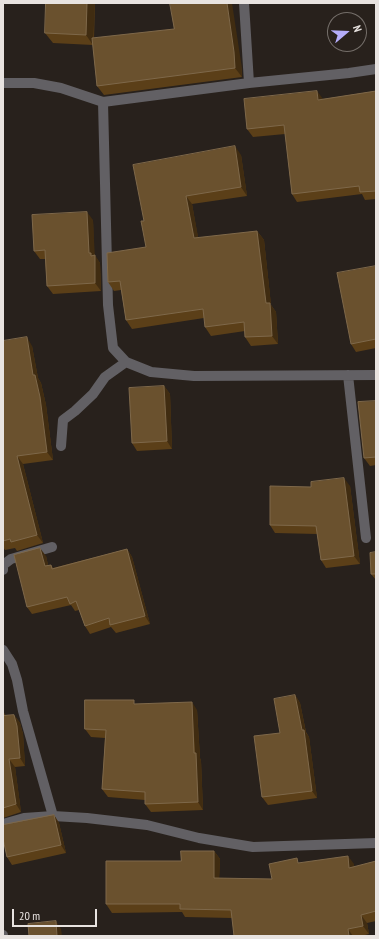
<!DOCTYPE html>
<style>
body{margin:0}
#map{position:relative;width:379px;height:939px;overflow:hidden;background:#28211c;font-family:"PT Sans Narrow",sans-serif}
canvas{display:block}
.frame{position:absolute;inset:0;border:4px solid #e8e3e0;pointer-events:none}
.north{position:absolute;left:327px;top:12px;width:40px;height:40px;box-sizing:border-box;background:#28211c;border:1px solid #756f6a;border-radius:50%;rotate:71deg;font-size:11px;font-weight:700;line-height:16px;text-align:center;color:#e8e3e0}
.north::after{content:'';display:block;margin:auto;width:14px;height:18px;background:#b4acf9;clip-path:polygon(50% 0,100% 100%,50% 72%,0 100%)}
.scale{position:absolute;left:12px;top:909px;width:85px;height:18px;box-sizing:border-box;border:2px solid #e8e3e0;border-top:0;padding-left:5px;font-size:12px;line-height:14px;white-space:nowrap;color:#e8e3e0;-webkit-text-stroke:3px #28211c;paint-order:stroke}
</style>
<div id="map">
<canvas width="379" height="939"></canvas>
<div class="frame"></div>
<div class="north">N</div>
<div class="scale">20 m</div>
</div>
<script>
const g = document.querySelector('canvas').getContext('2d');
g.lineJoin = 'round';
function stroke(path, color, width, dash) { g.strokeStyle = color; g.lineWidth = width; g.lineCap = dash ? 'butt' : 'round'; g.setLineDash(dash || []); g.stroke(path); }
function paint(path, color) { g.fillStyle = color; g.fill(path, 'evenodd'); }
const street = new Path2D(`
 M244 3 249 83
 M376 69 349 73 249 83 103 102 108 305 113 348 126 362 151 372 194 376 376 375
 M3 83H34L61 88 103 102
 M348 375 366 538
 M61 446 63 420 75 411 93 394 105 377 126 362
 M3 570V565L11 559 52 547
 M3 650 12 664 17 680 23 711 53 816
 M3 824 24 818 53 816 87 818 147 825 199 838 253 847 376 843
 M3 935V936`);
const wall = new Path2D(`
 M46 3H95L94 38 241 62 242 77 104 95 97 86 93 45 53 43 45 33Z
 M376 91V199L365 200 362 194 297 202 292 194 285 134 253 137 247 129 323 99Z
 M241 155 247 196 192 204 198 238 257 231 264 240 271 305 276 312 278 344 251 346 245 337V331L211 336 205 327 204 318 132 329 126 320 121 290 114 291 108 282 146 247 144 221Z
 M93 220 94 255 100 263 101 291 53 294 47 286 45 259H40L34 251Z
 M376 266V348L356 352 351 344Z
 M3 341 32 346 38 378 41 383 46 405 53 460 23 464 43 543 17 551 15 548 5 550 3 547Z
 M164 386 170 394 172 449 137 451 132 443Z
 M376 401V465L370 466 364 458Z
 M350 486 360 564 326 568 321 560 317 534 275 533 270 525 311 487Z
 M127 549 132 557 150 624 116 633 111 627 90 634 85 626 79 610 75 611 71 605 32 614 27 607 46 556 48 565H51L53 568Z
 M376 552V580L371 574Z
 M295 695 300 703 306 732 309 737 317 798 268 805 262 797 280 733Z
 M137 704 197 710 200 758 201 761 203 810 151 812 145 804V800L108 797 102 789 105 738 91 737 85 729Z
 M3 710 5 715H14L20 723 23 734 25 766 15 767 21 812 3 818Z
 M54 815 59 823 66 853 12 865 7 857Z
 M214 851 220 859 219 878 272 879 301 863 354 864V867L376 861V921L367 923 369 934 361 936H234L232 918 185 917 182 912 112 913 106 904 181 861Z`);
const shadedWall = new Path2D(`
 M87 3H95L93 45 86 35Z
 M227 3H232L241 62 242 77 235 68Z
 M317 91 323 99 318 100Z
 M235 146 241 155 247 196 241 187Z
 M186 196 192 204 200 247 194 238Z
 M87 212 93 220 95 259V255L100 263 101 291 95 283 89 253Z
 M257 231 264 240 271 305 276 312 278 344 272 336 266 303Z
 M27 337 32 346 38 378 41 383 46 405 53 460 47 452 33 375Z
 M164 386 170 394 172 449 167 441Z
 M17 456 23 464 43 543 37 535Z
 M344 478 350 486 360 564 354 556Z
 M40 548 46 556 50 574 45 566Z
 M127 549 132 557 150 624 145 616Z
 M295 695 300 703 306 733 309 737 317 798 312 791Z
 M192 702 197 710 200 758 201 761 203 810 198 802Z
 M14 715 20 723 23 734 25 766 20 758Z
 M9 759 15 767 21 812 16 804Z
 M54 815 59 823 66 853 61 845Z
 M214 851 220 859 219 886 214 878Z
 M348 856 354 864 355 876 349 868Z
 M361 915 367 923 369 934 363 926Z
 M56 921 61 929 62 936H57Z
 M348 929 353 936H349Z`);
const building = new Path2D(`
 M46 3H87L86 35 45 33Z
 M170 3H227L234 52 235 68 97 86 92 38 174 29Z
 M317 91 318 100 376 91V191L360 192 359 186 292 194 284 125 247 129 244 99Z
 M235 146 241 187 186 196 194 238 257 231 266 303H270L272 336 245 337 244 322 205 327 203 309 126 320 120 281 108 282 107 253 146 247 141 221H144L133 165Z
 M87 212 89 253H91V256L95 255V283L47 286 45 250 34 251 32 215Z
 M376 266V339L351 344 337 273Z
 M27 337 33 375H35L40 397 47 452 17 456 37 535 11 542 10 539 3 541V341Z
 M164 386 167 441 132 443 129 388Z
 M376 401V457L364 458 358 402Z
 M344 478 354 556 321 560 316 526 270 525V486L311 487V482Z
 M40 548 45 566 51 565 52 569 127 549 145 616 110 625 109 618 85 626 76 601 70 604 67 597 27 607 14 555Z
 M376 552V574H371L370 553Z
 M295 695 302 730H304L312 791 262 797 254 736 280 733 274 699Z
 M85 700H134V704L192 702 194 753H196L198 802 145 804V792L102 789 106 730 85 729Z
 M14 715 17 726 20 758 9 759 16 804 3 808V716Z
 M54 815 61 845 7 857 3 839V825Z
 M181 851H214V878L272 879 269 864 297 858 298 863 348 856 349 868 376 861V911L361 915 363 926 348 929 349 936H234L231 910 180 909V904H106V861H181Z
 M56 921 57 936H29L28 924Z`);
stroke(street, '#626064', 10);
paint(wall, '#5b3f18');
paint(shadedWall, '#402c11');
paint(building, '#6a512e');
stroke(building, '#7e684a', 1);
</script>
